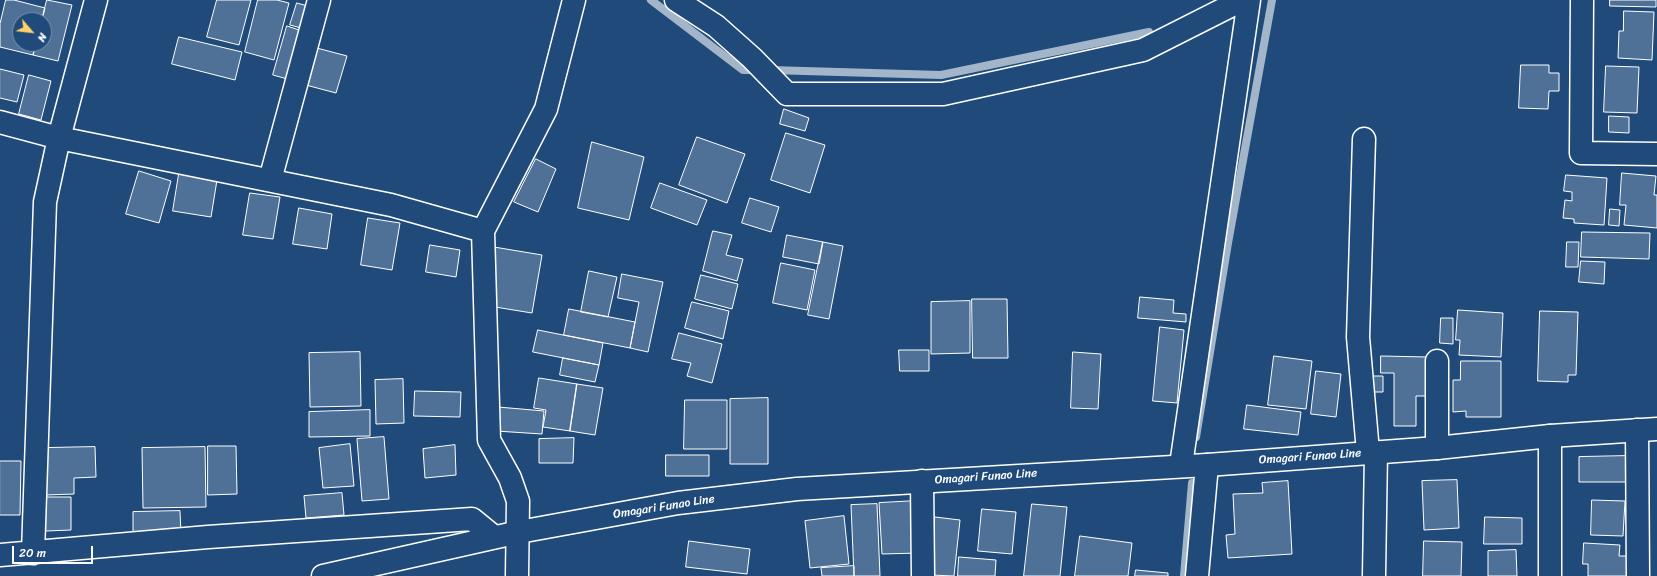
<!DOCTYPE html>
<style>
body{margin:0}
#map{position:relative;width:1657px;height:576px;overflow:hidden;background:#1f4a7a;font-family:Sriracha,sans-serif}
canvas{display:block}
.north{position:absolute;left:12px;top:12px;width:40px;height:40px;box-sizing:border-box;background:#1f4a7a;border:1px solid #7992af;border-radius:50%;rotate:118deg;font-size:11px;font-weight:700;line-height:16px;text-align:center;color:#fff}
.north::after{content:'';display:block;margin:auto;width:14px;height:18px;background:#ffd166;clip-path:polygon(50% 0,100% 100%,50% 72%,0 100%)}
.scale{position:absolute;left:12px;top:546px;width:81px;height:18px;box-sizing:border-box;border:2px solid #fff;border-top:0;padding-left:5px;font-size:12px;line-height:14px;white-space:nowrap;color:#fff;-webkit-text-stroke:3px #1f4a7a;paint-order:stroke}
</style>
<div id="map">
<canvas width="1657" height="576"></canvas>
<div class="north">N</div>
<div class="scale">20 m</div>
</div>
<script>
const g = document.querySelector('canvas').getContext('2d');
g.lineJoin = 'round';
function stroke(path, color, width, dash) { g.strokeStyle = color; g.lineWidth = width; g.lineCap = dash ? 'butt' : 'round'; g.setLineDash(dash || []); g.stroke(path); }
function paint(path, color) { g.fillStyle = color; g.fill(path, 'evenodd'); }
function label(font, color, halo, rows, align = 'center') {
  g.font = font + ' Sriracha,sans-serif'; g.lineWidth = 3; g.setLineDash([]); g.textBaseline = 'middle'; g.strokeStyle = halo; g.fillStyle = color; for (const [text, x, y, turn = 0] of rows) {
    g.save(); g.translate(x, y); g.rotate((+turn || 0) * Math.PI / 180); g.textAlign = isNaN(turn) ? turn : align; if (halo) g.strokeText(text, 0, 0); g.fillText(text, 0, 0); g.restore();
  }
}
const stream = new Path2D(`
 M651 0 743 70H758
 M770 70 941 75 1149 32
 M1196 437 1228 243 1272 0
 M1184 576 1192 483`);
const building = new Path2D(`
 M6 0H14L45 8 42 20H20V44H36L33 55 0 47V24Z
 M47 0 72 5 58 61 33 55 36 44H44V20H42Z
 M217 0H251L239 45 207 37Z
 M258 0H277L289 3 274 60 245 52Z
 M1610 0H1656V7L1610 6Z
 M297 3 311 7 305 29 290 25Z
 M1624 11 1654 12 1652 60 1618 58 1619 31H1623Z
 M287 26 305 32 291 80 273 75Z
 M179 37 242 52 235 80 172 64Z
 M313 47 347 56 336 93 302 84Z
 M1521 65H1549V73H1559V91H1549L1548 109 1519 108Z
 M1606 66 1639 67 1637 113 1604 112Z
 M0 69 24 75 17 102 0 98Z
 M29 75 51 81 41 120 19 114Z
 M784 109 809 118 805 131 780 124Z
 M1609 116 1629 117V133L1609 132Z
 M786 133 825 145 810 193 771 180Z
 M697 137 745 154 727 203 679 185Z
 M592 142 644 157 629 220 578 208Z
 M536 159 556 169 538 212 514 202Z
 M139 171 171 181 159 223 126 214Z
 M1622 173 1656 176 1654 195H1657V228L1624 225 1626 205H1620Z
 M179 174 217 180 211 217 173 211Z
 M1566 175 1607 178 1604 225 1574 223V219L1563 218 1565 200 1572 201V192L1564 191Z
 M660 183 707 200 697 225 651 208Z
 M250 193 280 197 273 239 243 235Z
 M750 198 779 207 771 232 742 223Z
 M299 208 332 214 327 249 293 244Z
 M1610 209 1620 210 1619 226 1609 225Z
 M368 218 400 223 392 270 361 265Z
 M713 231 732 235 726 255 743 259 737 281 703 271Z
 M1582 232 1650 233 1649 259 1581 257Z
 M787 235 823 242 819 264 783 257Z
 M823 242 843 246 829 319 808 315Z
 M1567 242H1579L1578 267H1566Z
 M430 245 460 250 456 277 426 272Z
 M494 247 542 255 532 313 495 307Z
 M1581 261 1605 262 1604 284 1579 282Z
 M781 263 815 270 807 310 773 303Z
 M589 271 617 277 608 317 581 312Z
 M622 274 663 282 648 352 630 348 639 302 618 298Z
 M701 275 738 284 732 309 695 299Z
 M1140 297 1174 300 1173 313 1186 314V322L1138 318Z
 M972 299H1007L1008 358H973Z
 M970 301V353L931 354V302Z
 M692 302 729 311 723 339 685 328Z
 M569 309 635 322 630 348 564 335Z
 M1458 310 1503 313 1501 357 1459 355 1460 340H1456Z
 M1540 311 1578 312 1576 375H1568V382L1538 381Z
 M1441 318H1453V344L1440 343Z
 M1160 327 1184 330 1177 403 1153 401Z
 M538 330 603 343 599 365 533 352Z
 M679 333 722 344 712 383 687 376 691 363 672 359Z
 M899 350H929V371H900Z
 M360 352 361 406 310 407 309 353Z
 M1073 352 1101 354 1098 409 1071 408Z
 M1274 356 1312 361 1306 409 1268 405Z
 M1381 356 1428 357 1427 396H1416V426H1394V373H1381Z
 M563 358 599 365 595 382 560 375Z
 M1461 361H1501V417H1466V411L1453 412V380H1460Z
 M1316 371 1341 374 1336 417 1311 414Z
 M1373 376H1383V392H1373Z
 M539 378 577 384 570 431 543 427 546 410 534 408Z
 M403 379 404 423 376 424 375 380Z
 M577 384 603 388 595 435 570 431Z
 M415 391 461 392 460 417 414 416Z
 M768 398V464H730V399Z
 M685 400H727V449H684Z
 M1247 405 1301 412 1298 435 1244 429Z
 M498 407 544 411 542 434 496 431Z
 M370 410V436L309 437V412Z
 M384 437 389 499 362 501 357 439Z
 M574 438 573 463H539V439Z
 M350 444 354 486 323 488 319 448Z
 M455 445 456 475 425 478 423 449Z
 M208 446H236L237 494 208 495Z
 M95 447 96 477 74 478V494L45 495V448Z
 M205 447 206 507 143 508 142 448Z
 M666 455H709V476H666Z
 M1626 456 1627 482H1579V457Z
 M0 461H21L20 515H0Z
 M1457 480 1459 528 1424 530 1422 481Z
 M1288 481 1292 554 1228 558 1226 535 1235 534 1233 494 1263 493 1262 483Z
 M342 493 344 515 306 518 304 496Z
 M46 497H71V530L46 531Z
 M1592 500 1625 501 1623 536 1591 535Z
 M916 501 919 553 882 554 879 503Z
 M877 504 880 576H854L851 505Z
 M1032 504 1067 507 1060 576H1024Z
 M982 509 1016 512 1012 554 978 551Z
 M180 511 181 534 133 535V512Z
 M844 516 849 564 810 568 805 521Z
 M935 517 960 520 954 576 930 575Z
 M1485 517 1522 518V544H1484Z
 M1080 536 1132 543 1128 576H1075Z
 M689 541 750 549 747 574 686 567Z
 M1424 541 1462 542 1461 576H1423Z
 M1584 543 1620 545 1619 556H1628L1627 576H1588V564H1583Z
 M1516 550 1517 576H1488V551Z
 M959 557 996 560 995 576H958Z
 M854 566V576H822L821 568Z
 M1136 570 1168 573V576H1135Z`);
const minor = new Path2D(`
 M676 0 716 26 752 58 787 94H943L1143 50 1242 0
 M1582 0 1581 153 1657 154
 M0 122 59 138 391 205 483 231 489 440 510 478 518 501 517 576
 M1364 139 1358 337 1368 452
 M270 180 319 0
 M483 231 546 109 574 0
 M1437 361V448
 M1637 430 1638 576
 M1181 465 1249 0
 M922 481 923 576
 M33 553 45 202 59 138 96 0
 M0 555 208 537 472 519 494 537
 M1197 576 1207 465
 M1374 576 1376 452
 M1550 576V436`);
const secondary = new Path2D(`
 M323 576 519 532 678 503 797 489 1207 465 1437 448 1550 436 1657 429`);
const streetNames = [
 ["Omagari Funao Line",1310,457,-4],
 ["Omagari Funao Line",986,477,-4],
 ["Omagari Funao Line",664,507,-9]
];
stroke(stream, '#a3b5c8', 8);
paint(building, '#507197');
stroke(building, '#fff', 1);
stroke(minor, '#fff', 25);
stroke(secondary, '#fff', 25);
stroke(minor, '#1f4a7a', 22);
stroke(secondary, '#1f4a7a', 22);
label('12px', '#fff', '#1f4a7a', streetNames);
</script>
